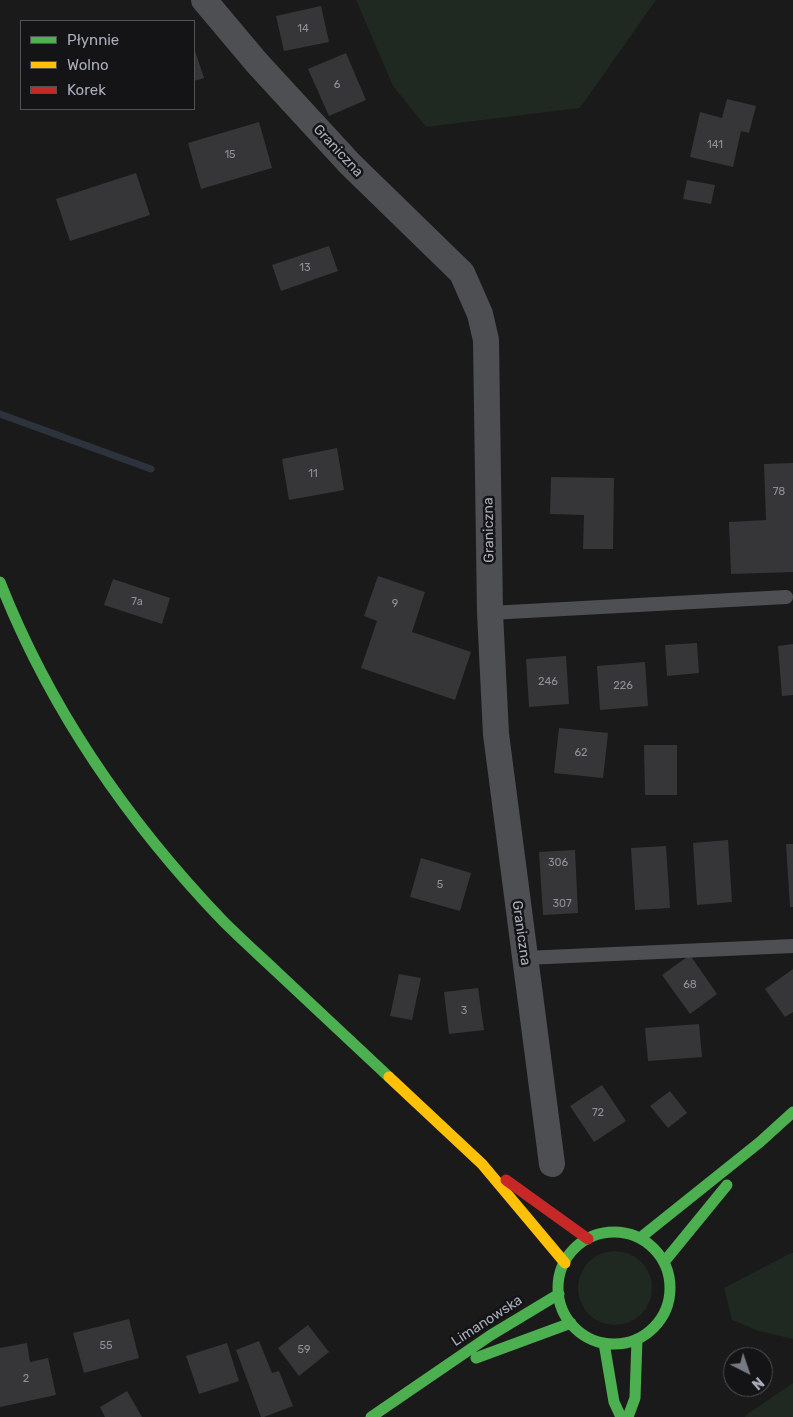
<!DOCTYPE html>
<meta charset="utf-8">
<style>
body{margin:0}
#map{position:relative;width:793px;height:1417px;overflow:hidden;background:#1a1a1a;font-family:Rubik,sans-serif}
canvas{display:block}
.legend{position:absolute;left:20px;top:20px;width:175px;height:90px;box-sizing:border-box;background:#141416;border:1px solid #505258;margin:0;padding:6px 9px;list-style:none;font-size:15px;color:#abaebb}
.legend li{display:flex;align-items:center;gap:10px;height:25px}
.legend b{width:25px;border:1px solid #505258}
.north{position:absolute;left:723px;top:1347px;width:50px;height:50px;box-sizing:border-box;background:#141416;border:1px solid #505258;border-radius:50%;rotate:139deg;font-size:14px;font-weight:700;line-height:20px;text-align:center;color:#abaebb}
.north::after{content:'';display:block;margin:auto;width:18px;height:22px;background:#787a83;clip-path:polygon(50% 0,100% 100%,50% 72%,0 100%)}
</style>
<div id="map">
<canvas width="793" height="1417"></canvas>
<ul class="legend">
<li><b style="height:6px;background:#4caf50"></b>Płynnie</li>
<li><b style="height:6px;background:#ffc107"></b>Wolno</li>
<li><b style="height:6px;background:#c62828"></b>Korek</li>
</ul>
<div class="north">N</div>
</div>
<script>
const g = document.querySelector('canvas').getContext('2d');
g.lineJoin = 'round';
function paint(path, color) { g.fillStyle = color; g.fill(path, 'evenodd'); }
function stroke(path, color, width, dash) { g.strokeStyle = color; g.lineWidth = width; g.lineCap = dash ? 'butt' : 'round'; g.setLineDash(dash || []); g.stroke(path); }
function label(font, color, halo, rows, align = 'center') {
  g.font = font + ' Rubik,sans-serif'; g.lineWidth = 5; g.setLineDash([]); g.textBaseline = 'middle'; g.strokeStyle = halo; g.fillStyle = color; for (const [text, x, y, turn = 0] of rows) {
    g.save(); g.translate(x, y); g.rotate((+turn || 0) * Math.PI / 180); g.textAlign = isNaN(turn) ? turn : align; if (halo) g.strokeText(text, 0, 0); g.fillText(text, 0, 0); g.restore();
  }
}
const green = new Path2D(`
 M356 0H656L580 108 426 127 393 86Z
 M578 1288a37 37 0 1 1 74 0a37 37 0 1 1-74 0Z
 M791 1253H793V1339L759 1331 732 1320 724 1288Z
 M793 1383V1417H745L746 1415Z`);
const stream = new Path2D(`
 M0 414 151 469`);
const building = new Path2D(`
 M321 6 329 42 284 51 276 16Z
 M194 48 204 78 194 81Z
 M346 53 366 100 329 116 308 69Z
 M727 99 756 106 749 133 741 131 733 167 690 157 700 112 722 118Z
 M259 122 272 168 201 189 188 143Z
 M136 173 150 215 70 241 56 199Z
 M687 180 715 185 711 204 683 199Z
 M329 246 338 271 281 291 272 265Z
 M337 448 344 490 289 500 282 459Z
 M793 463V572L731 574 729 522 766 520 764 464Z
 M551 477 614 478 613 549H583L584 515 550 514Z
 M378 576 425 592 412 632 471 652 455 700 361 668 377 621 364 616Z
 M113 579 170 598 162 624 104 605Z
 M697 643 699 673 667 676 665 645Z
 M793 644V695L782 696 778 646Z
 M566 656 569 704 529 707 526 659Z
 M645 662 648 706 600 710 597 666Z
 M559 728 608 733 603 778 554 773Z
 M644 745H677V795H645Z
 M728 840 732 902 697 905 693 843Z
 M786 844H793V907H790Z
 M666 846 670 908 635 910 631 848Z
 M575 850 578 913 543 915 539 852Z
 M421 858 471 873 460 911 410 897Z
 M690 955 717 994 690 1014 662 975Z
 M793 969V1012L785 1017 765 989Z
 M399 974 421 978 412 1020 390 1016Z
 M478 988 484 1030 449 1034 444 992Z
 M699 1024 702 1057 648 1061 645 1028Z
 M602 1085 626 1121 594 1142 570 1106Z
 M670 1091 687 1113 668 1128 650 1106Z
 M129 1319 139 1358 84 1373 73 1333Z
 M308 1325 329 1352 299 1376 278 1348Z
 M259 1341 272 1373 279 1371 293 1406 264 1417H261L236 1350Z
 M27 1343 30 1362 48 1358 56 1395 0 1407V1348Z
 M227 1343 239 1381 199 1394 186 1356Z
 M127 1391 142 1417H105L100 1407Z`);
const lane = new Path2D(`
 M490 613 786 597
 M525 958 793 946`);
const street = new Path2D(`
 M204 0 257 63 350 164 462 273 480 314 486 340 490 613 496 734 552 1164`);
const fast = new Path2D(`
 M0 582C50 709 129 823 223 921 241 939 260 956 278 973 315 1008 352 1042 389 1077
 M558 1288a56 56 0 1 1 112 0a56 56 0 1 1-112 0Z
 M640 1238 760 1142 793 1112
 M664 1262 727 1185
 M604 1343 614 1402 621 1417
 M476 1358 571 1323
 M371 1417 491 1335 559 1294
 M628 1417 635 1398 637 1339`);
const slow = new Path2D(`
 M389 1077 482 1164 565 1263`);
const jam = new Path2D(`
 M506 1180 588 1239`);
const numberNames = [
 ["14",303,29],
 ["6",337,85],
 ["141",715,145],
 ["15",230,155],
 ["13",305,268],
 ["11",313,474],
 ["78",779,492],
 ["7a",137,602],
 ["9",395,604],
 ["246",548,682],
 ["226",623,686],
 ["62",581,753],
 ["306",558,863],
 ["5",440,885],
 ["307",562,904],
 ["68",690,985],
 ["3",464,1011],
 ["72",598,1113],
 ["55",106,1346],
 ["59",304,1350],
 ["2",26,1379]
];
const streetNames = [
 ["Graniczna",338,151,47],
 ["Graniczna",489,530,-91],
 ["Graniczna",521,933,82],
 ["Limanowska",487,1321,-33]
];
paint(green, '#1f2821');
stroke(stream, '#2c333d', 7);
paint(building, '#363638');
stroke(lane, '#4e4f53', 14);
stroke(street, '#4e4f53', 26);
stroke(fast, '#4caf50', 11);
stroke(slow, '#ffc107', 11);
stroke(jam, '#c62828', 11);
label('11px', '#8e909a', null, numberNames);
label('14px', '#abaebb', '#141416', streetNames);
</script>
